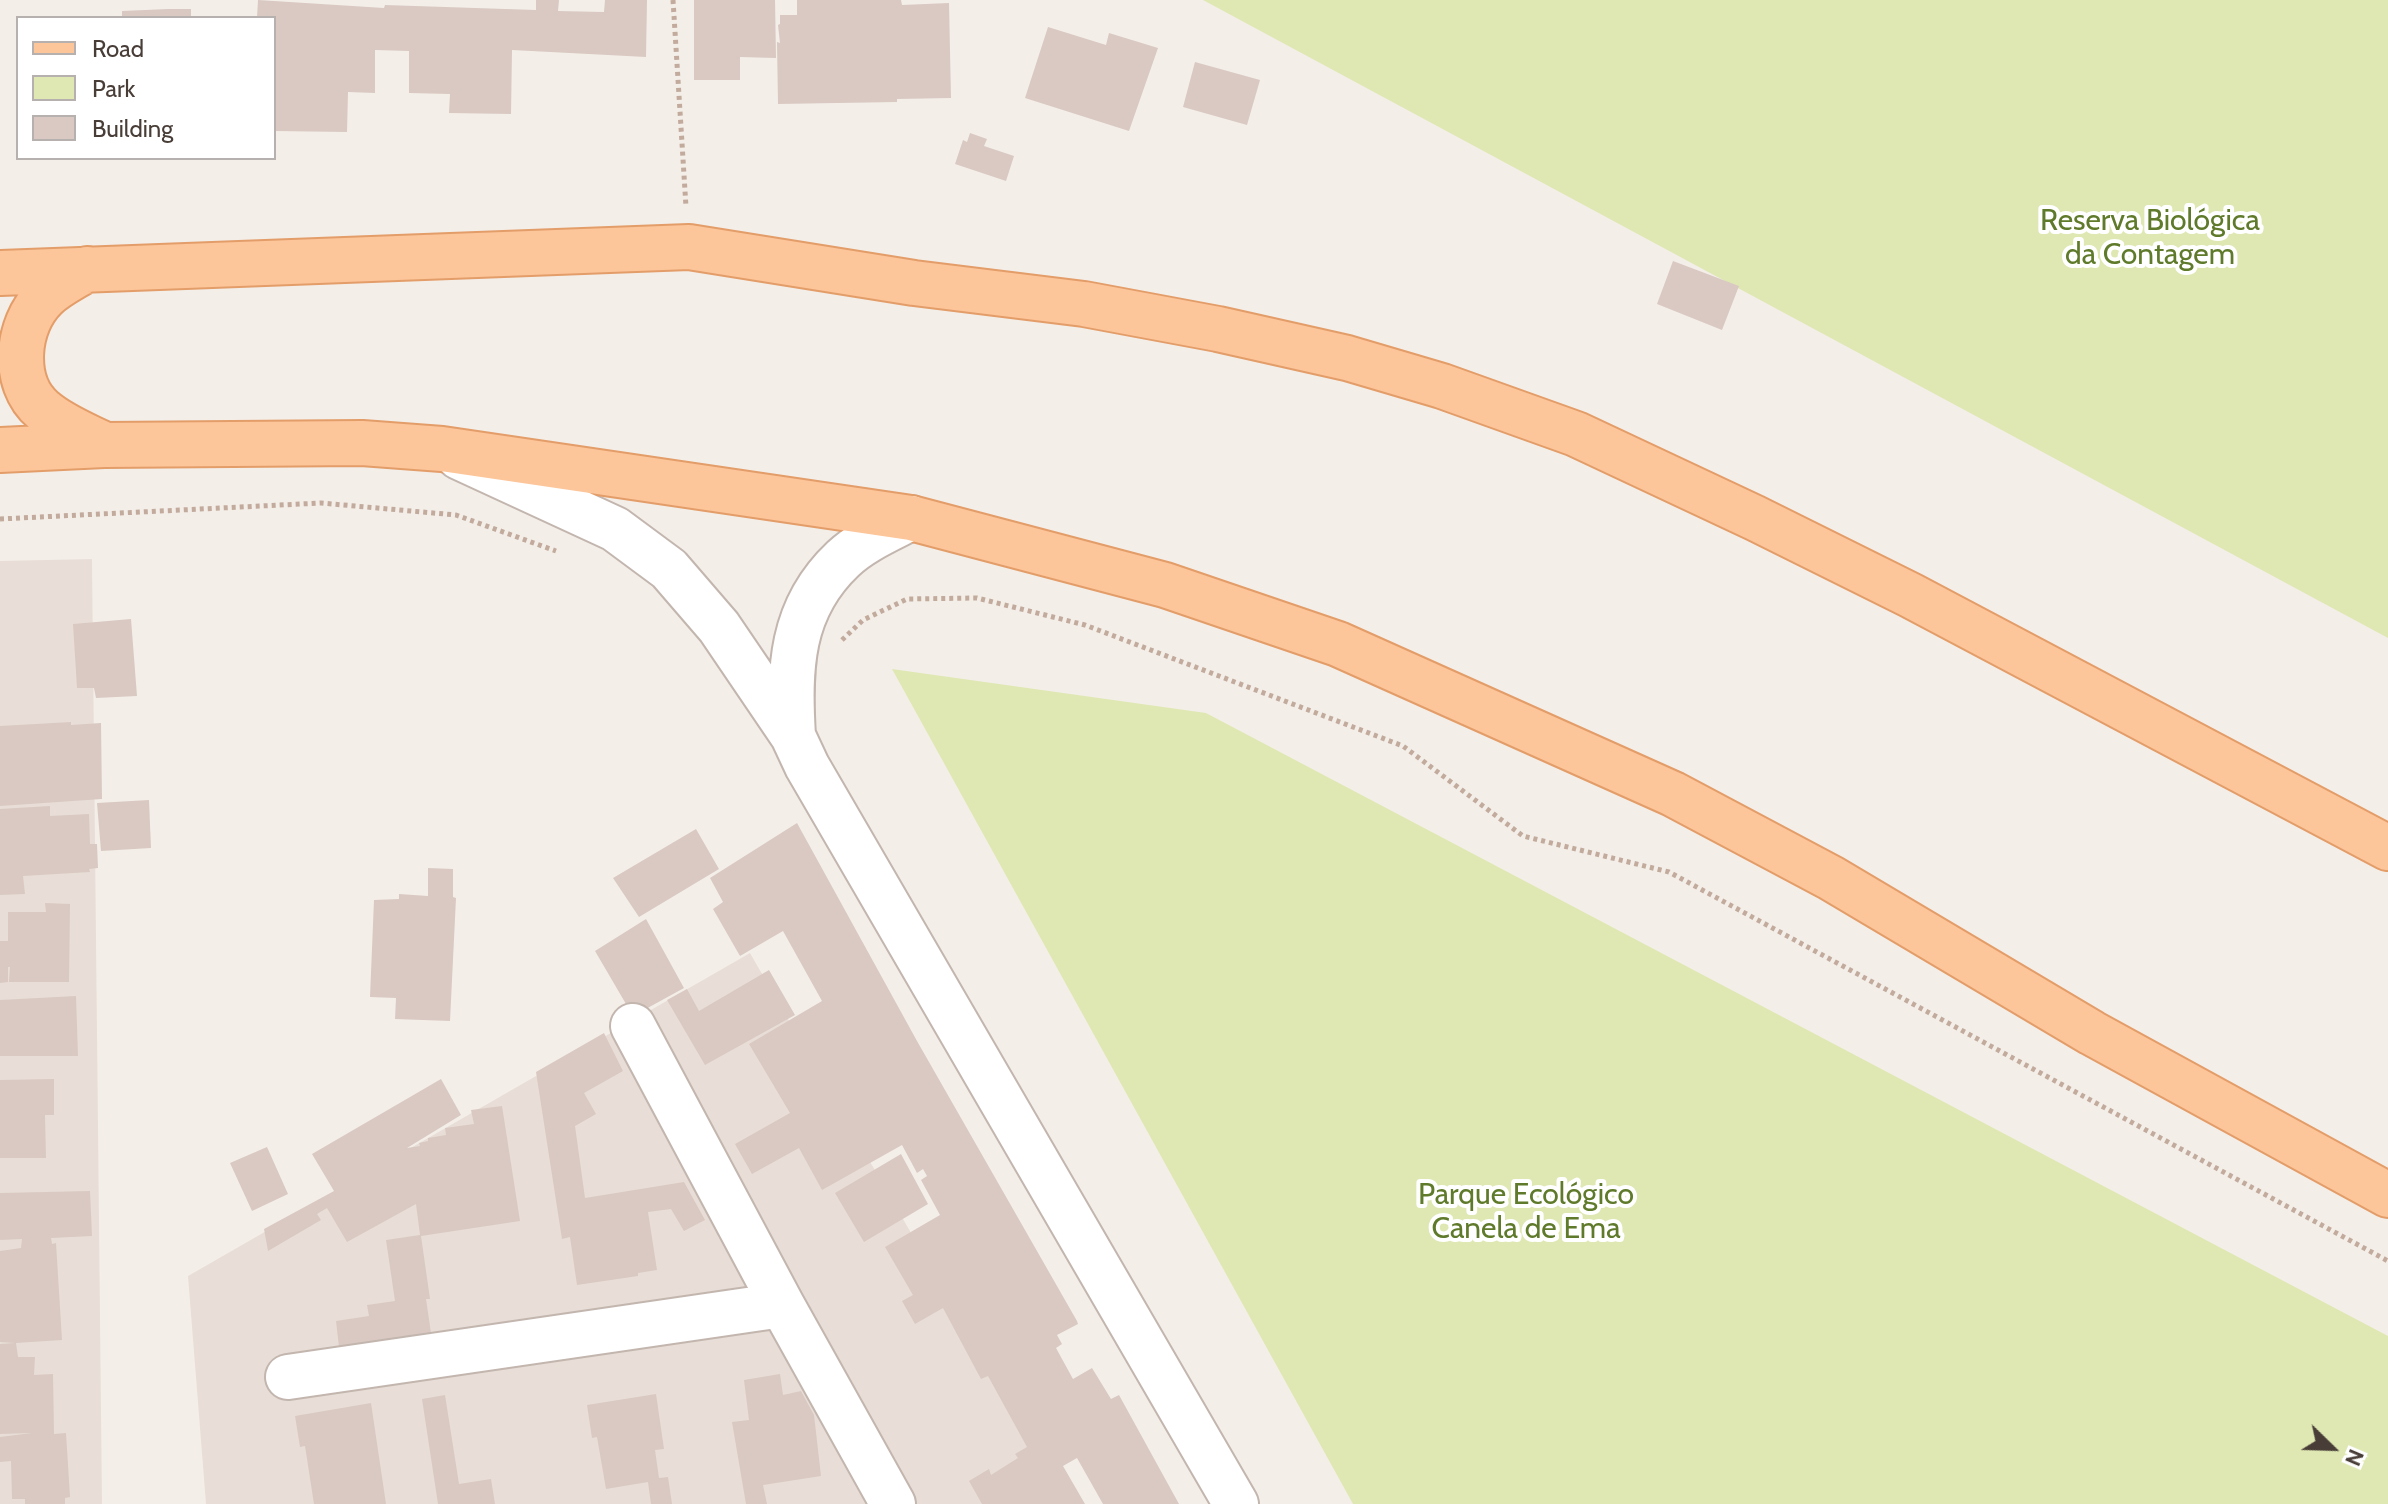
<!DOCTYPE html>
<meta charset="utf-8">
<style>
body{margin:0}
#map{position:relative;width:2388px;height:1504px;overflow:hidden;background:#f4eee9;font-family:Cabin,sans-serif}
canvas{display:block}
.legend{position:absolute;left:16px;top:16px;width:260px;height:144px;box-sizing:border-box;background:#fff;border:2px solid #b6b1af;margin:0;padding:10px 14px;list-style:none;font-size:24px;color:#483d37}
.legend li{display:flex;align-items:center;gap:16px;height:40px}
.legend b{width:40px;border:2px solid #b6b1af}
.north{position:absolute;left:2292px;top:1408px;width:80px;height:80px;-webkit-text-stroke:6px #fff;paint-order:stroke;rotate:113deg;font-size:22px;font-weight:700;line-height:32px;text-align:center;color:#483d37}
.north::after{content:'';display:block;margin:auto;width:28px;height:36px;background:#483d37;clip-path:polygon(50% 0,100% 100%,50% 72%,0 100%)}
</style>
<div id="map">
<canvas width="2388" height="1504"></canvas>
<ul class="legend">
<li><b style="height:10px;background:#fdc59a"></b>Road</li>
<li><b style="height:22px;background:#dfe8b3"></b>Park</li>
<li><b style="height:22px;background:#d9c9c2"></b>Building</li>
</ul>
<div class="north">N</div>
</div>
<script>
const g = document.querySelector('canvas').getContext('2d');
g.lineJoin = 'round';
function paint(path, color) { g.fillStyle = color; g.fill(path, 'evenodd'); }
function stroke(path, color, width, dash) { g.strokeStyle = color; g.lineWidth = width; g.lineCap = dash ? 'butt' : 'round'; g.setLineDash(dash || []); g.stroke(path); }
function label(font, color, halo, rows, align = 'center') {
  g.font = font + ' Cabin,sans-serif'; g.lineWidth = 8; g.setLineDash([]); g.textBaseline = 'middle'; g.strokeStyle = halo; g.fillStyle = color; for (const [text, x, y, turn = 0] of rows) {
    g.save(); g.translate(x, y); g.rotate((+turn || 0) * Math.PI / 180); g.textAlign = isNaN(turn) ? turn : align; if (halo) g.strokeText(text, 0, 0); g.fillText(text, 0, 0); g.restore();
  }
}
const residential = new Path2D(`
 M92 559 102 1504H0V561Z
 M750 953 1067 1504H206L188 1276Z`);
const green = new Path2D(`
 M1203 0H2388V638Z
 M892 669 1206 713 2388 1336V1504H1353Z`);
const building = new Path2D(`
 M258 0 384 8 385 5 536 10V0H559L558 11 604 12 605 0H647L646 57 512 50 511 114 449 113 450 94 409 93V51L375 50V93L348 92 347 132 274 131V18H257Z
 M694 0H775L776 58 740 57V80H694Z
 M797 0H901L902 5 949 3 951 98 897 99V102L778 104 777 42 780 43 778 25 780 24V15H797Z
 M168 9H191V18H122V11Z
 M1048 27 1106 45 1109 33 1158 48 1129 131 1025 98Z
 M1195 62 1260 80 1247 125 1183 107Z
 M970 133 987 139 984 146 1014 156 1006 181 955 164 963 140 967 142Z
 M1673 261 1739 286 1722 330 1657 304Z
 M131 619 137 696 96 698 94 688H77L73 624Z
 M71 722V725L101 723 102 799 0 806V726Z
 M149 800 151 848 101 851 97 803Z
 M50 806V816L89 814 90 844H97L98 868 89 869 90 872 23 876 25 894 0 895V809Z
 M797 823 917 1041 1077 1321 1078 1324 1057 1335 1062 1344 1056 1348 1073 1379 1092 1368 1111 1399 1119 1395 1179 1504H1103L1077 1458 1063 1466 1085 1504H982L969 1481 989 1469 991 1475 1018 1458 1015 1454 1027 1447 988 1376 981 1379 943 1308 915 1324 902 1301 913 1295 885 1247 940 1215 921 1180 927 1176 923 1169 917 1173 902 1145 822 1190 799 1148 752 1174 735 1144 790 1113 749 1044 822 1001 783 931 740 956 713 909 723 902 710 878Z
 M696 829 719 869 639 917 613 878Z
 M428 868 453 869V897L456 898 450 1021 395 1019 396 998 370 997 374 900 399 899V894L428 896Z
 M45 903 70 904 69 982H9L10 967H8V982L0 983V941H8V912H46Z
 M646 919 684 988 633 1016 595 951Z
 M769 970 795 1015 705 1065 667 1000 687 989 699 1011Z
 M76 996 78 1056H0V1000Z
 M604 1033 623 1071 584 1093 596 1114 575 1126 585 1198 684 1182 705 1220 684 1231 671 1209 648 1212 657 1270 638 1273V1276L577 1285 570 1237 562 1239 536 1072Z
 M54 1079V1115H45L46 1158H0V1080Z
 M441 1079 461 1115 407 1148 420 1146 419 1143 428 1141V1138L446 1135 445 1128 474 1124 471 1110 502 1106 520 1221 421 1236 430 1299H426L431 1333 339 1347 336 1321 369 1316 367 1305 395 1301 386 1240 420 1235 416 1204 347 1242 327 1208 317 1214 321 1220 268 1251 264 1229 334 1191 312 1154Z
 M267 1147 288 1194 252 1211 230 1163Z
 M901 1154 928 1204 864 1242 835 1193Z
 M90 1191 92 1236 51 1238 52 1244 56 1243 62 1340 16 1343 18 1357H35L34 1375 53 1374 54 1434 66 1433 70 1497 65 1498V1504H25V1499H12L11 1461 0 1462V1437L32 1433 0 1434V1344L15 1343 0 1342V1251L21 1248 22 1239 0 1240V1193Z
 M780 1374 783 1395 801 1391 814 1415 821 1476 763 1485 767 1504H746L732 1422 749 1420 744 1380Z
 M656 1394 664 1449 655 1450 659 1478 668 1477 672 1504H651L648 1482 606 1489 597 1437 592 1438 587 1405Z
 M445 1395 459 1484 491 1479 495 1504H438L422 1399Z
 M371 1403 386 1504H314L305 1446 300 1447 295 1416Z`);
const path = new Path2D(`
 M673 0 686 207
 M0 519 321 503 456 515 556 551
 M842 640 863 620 907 599 977 598 1085 625 1403 746 1523 836 1669 872 2388 1261`);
const minor = new Path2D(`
 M459 457 615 529 669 569 719 627 793 736 807 766 1236 1504
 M793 736C789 669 790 609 843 559 862 541 888 530 911 518
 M633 1026 782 1305 893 1504
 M288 1377 782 1305`);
const major = new Path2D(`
 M87 269C73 278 56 286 45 297 16 325 11 383 43 410 60 425 83 434 103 444
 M0 273 689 247 914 283 1084 304 1218 329 1347 358 1442 386 1576 434 1755 518 1910 595 2388 848
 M0 450 104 445 362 443 442 449 911 518 1165 585 1338 644 1673 794 1831 878 2092 1033 2388 1195`);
const parkNames = [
 ["Reserva Biológica",2150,221],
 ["da Contagem",2150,255],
 ["Parque Ecológico",1526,1195],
 ["Canela de Ema",1526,1229]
];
paint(residential, '#e8ded7');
paint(green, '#dfe8b3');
paint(building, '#d9c9c2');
stroke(minor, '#c3b6af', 48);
stroke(major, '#e39d69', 48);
stroke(path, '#c2ab9d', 5, [4, 4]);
stroke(minor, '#fff', 44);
stroke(major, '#fdc59a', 44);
label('30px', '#5f7a2a', '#fff', parkNames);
</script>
